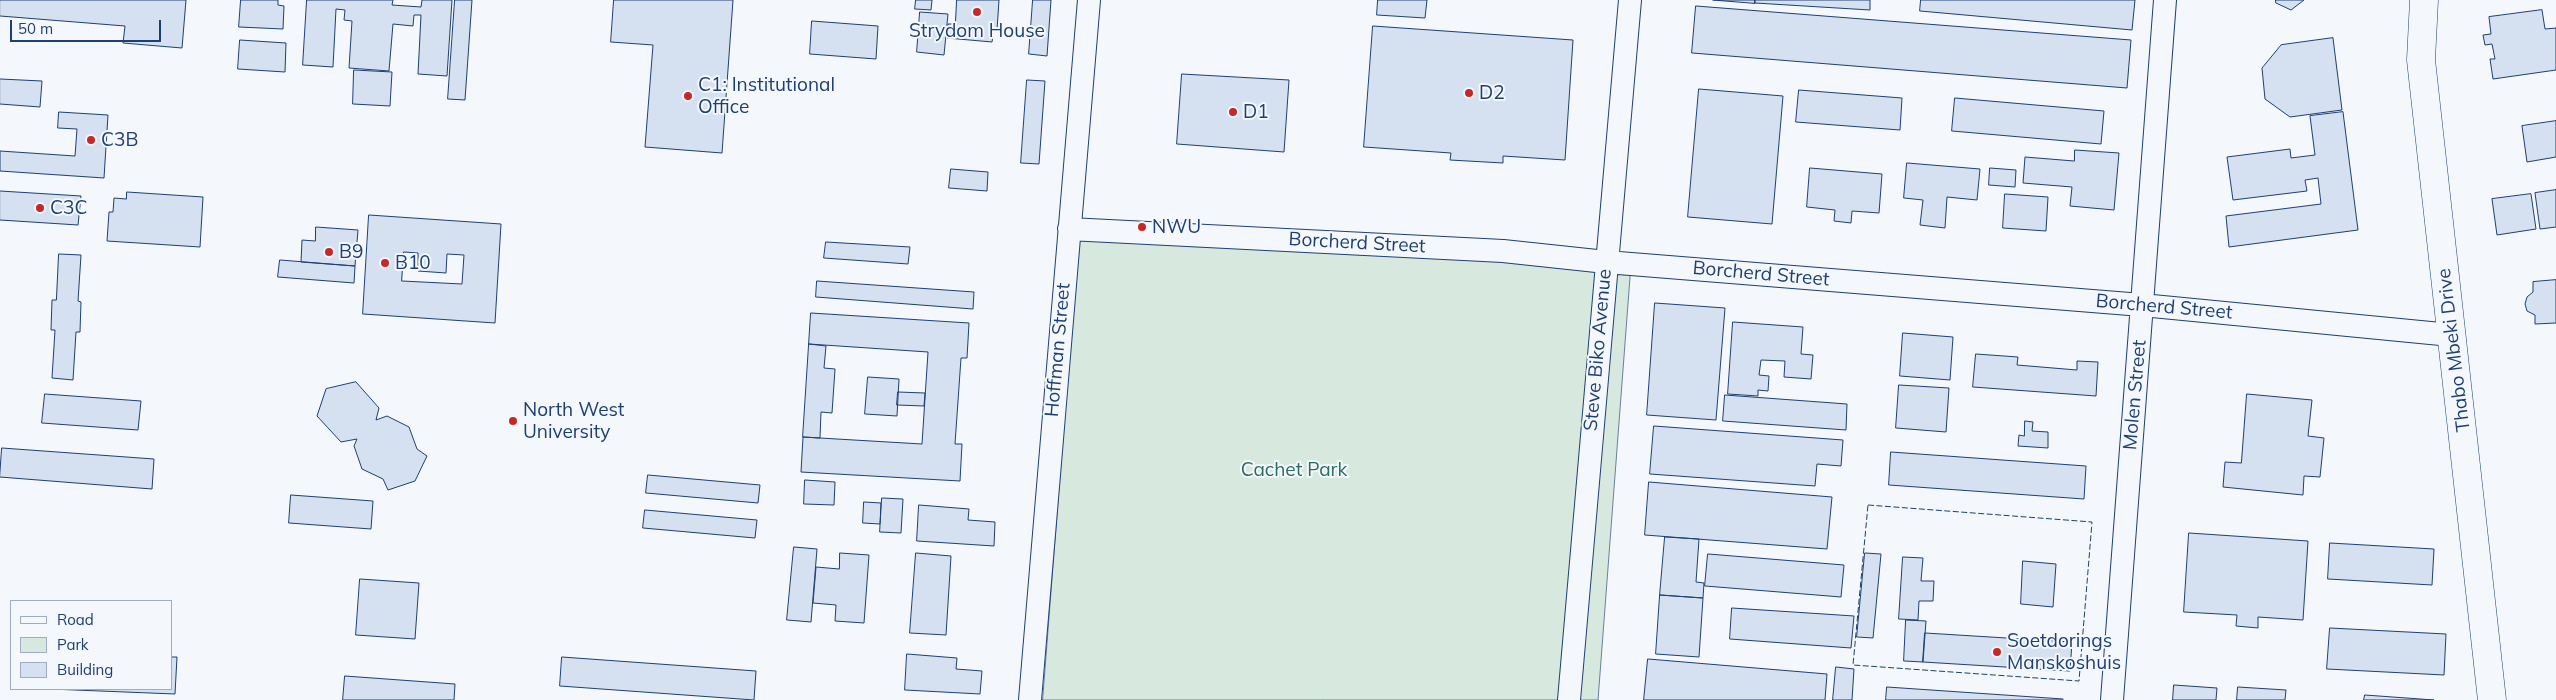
<!DOCTYPE html>
<style>
body{margin:0}
#map{position:relative;width:2556px;height:700px;overflow:hidden;background:#f4f7fb;font-family:Mulish,sans-serif}
canvas{display:block}
.legend{position:absolute;left:10px;top:600px;width:162px;height:90px;box-sizing:border-box;background:#f4f7fb;border:1px solid #9eadc5;margin:0;padding:6px 9px;list-style:none;font-size:15px;color:#1d3f73}
.legend li{display:flex;align-items:center;gap:10px;height:25px}
.legend b{width:25px;border:1px solid #9eadc5}
.scale{position:absolute;left:10px;top:20px;width:151px;height:22px;box-sizing:border-box;border:2px solid #1d3f73;border-top:0;padding-left:6px;font-size:15px;line-height:18px;white-space:nowrap;color:#1d3f73;-webkit-text-stroke:4px #f4f7fb;paint-order:stroke}
</style>
<div id="map">
<canvas width="2556" height="700"></canvas>
<ul class="legend">
<li><b style="height:6px;background:#f4f7fb"></b>Road</li>
<li><b style="height:14px;background:#d7e8df"></b>Park</li>
<li><b style="height:14px;background:#d5e0f0"></b>Building</li>
</ul>
<div class="scale">50 m</div>
</div>
<script>
const g = document.querySelector('canvas').getContext('2d');
g.lineJoin = 'round';
function paint(path, color) { g.fillStyle = color; g.fill(path, 'evenodd'); }
function stroke(path, color, width, dash) { g.strokeStyle = color; g.lineWidth = width; g.lineCap = dash ? 'butt' : 'round'; g.setLineDash(dash || []); g.stroke(path); }
function label(font, color, halo, rows, align = 'center') {
  g.font = font + ' Mulish,sans-serif'; g.lineWidth = 4; g.setLineDash([]); g.textBaseline = 'middle'; g.strokeStyle = halo; g.fillStyle = color; for (const [text, x, y, turn = 0] of rows) {
    g.save(); g.translate(x, y); g.rotate((+turn || 0) * Math.PI / 180); g.textAlign = isNaN(turn) ? turn : align; if (halo) g.strokeText(text, 0, 0); g.fillText(text, 0, 0); g.restore();
  }
}
const green = new Path2D(`
 M1080 224 1631 264 1598 700H1043Z`);
const building = new Path2D(`
 M0 0H186L182 48 123 43 125 26 0 16Z
 M241 0H278V5L284 6 283 29 239 27Z
 M307 0H393L392 5 421 7 422 0H452L447 76 418 74 421 15H414L413 26 393 24 389 71 349 68 352 21 344 20 345 10 336 9 333 67 303 65Z
 M455 0H472L465 100 448 99Z
 M614 0H733L722 153 645 147 653 45 611 42Z
 M916 0H932L931 10 915 9Z
 M957 0H999L997 30H994L992 42 947 38 948 24H955Z
 M1033 0H1051L1047 56 1029 54Z
 M1378 0H1427L1425 18 1377 15Z
 M1713 0H1755V3Z
 M1755 0H1870V10L1755 3Z
 M1921 0H2135L2132 30 1920 11Z
 M2276 0H2304L2291 10 2276 3Z
 M1696 6 2131 40 2127 88 1692 53Z
 M2542 10 2545 29 2556 28V70L2493 79 2490 59H2495L2492 44 2485 45 2483 35 2491 34 2489 17Z
 M920 12 948 14 944 55 917 52Z
 M812 21 878 26 876 59 810 54Z
 M1373 26 1573 40 1565 160 1503 156V163L1450 160 1451 153 1364 147Z
 M2333 38 2342 110 2290 117 2265 99 2262 68 2281 45Z
 M240 40 286 43 285 72 238 69Z
 M354 70 392 72 390 106 353 104Z
 M1182 74 1289 80 1284 152 1177 144Z
 M0 79 42 81 40 107 0 104Z
 M1027 80 1045 81 1039 164 1021 163Z
 M1699 89 1783 96 1772 224 1688 217Z
 M1799 90 1902 98 1900 130 1796 122Z
 M1955 98 2104 111 2101 144 1952 131Z
 M59 112 108 115 104 178 0 171V151L75 156 77 129 58 128Z
 M2343 112 2358 230 2229 247 2226 216 2321 204 2318 178 2305 180 2307 191 2233 200 2227 157 2290 149 2291 158 2315 155 2310 116Z
 M2556 121V157L2527 162 2522 126Z
 M2075 150 2119 153 2114 210 2070 206 2072 187 2023 183 2025 157 2074 161Z
 M1907 163 1980 169 1977 200 1947 197 1945 228 1920 225 1923 200 1904 198Z
 M1810 168 1882 174 1879 213 1852 211 1851 223 1834 221 1835 210 1807 207Z
 M1990 168 2016 170 2015 187 1989 185Z
 M951 169 988 172 987 191 949 188Z
 M2556 190V227L2540 229 2535 193Z
 M0 191 81 196 78 225 0 220Z
 M127 192 203 197 200 247 107 241 109 212H113L114 198 126 199Z
 M2005 194 2048 197 2046 231 2003 228Z
 M2531 194 2536 229 2497 235 2492 199Z
 M369 215 501 224 495 323 363 314ZM404 252 418 253V271L446 273 447 254 464 255 462 284 402 281Z
 M316 227 358 230 355 266 301 262 302 240 315 241Z
 M826 242 910 247 908 264 824 258Z
 M59 254 81 255 78 301 81 302 80 332H76L73 380 52 378 55 330H51L52 300H56Z
 M280 260 355 266 354 283 278 277Z
 M2556 280V323L2535 324V315L2527 311 2525 304 2527 297 2533 292V282Z
 M817 281 974 292 973 309 816 297Z
 M1655 303 1725 308 1716 420 1647 415Z
 M811 313 969 323 967 358H961L955 444H962L960 481 801 472 803 437 922 444 928 352 809 344Z
 M1733 322 1803 327 1801 354 1813 355 1811 379 1784 377 1785 361 1761 360 1759 375 1769 376 1768 391 1758 390V396L1728 394Z
 M1903 333 1953 337 1950 380 1900 376Z
 M809 344 826 346 824 368 835 369 832 413 821 412 820 438 803 437Z
 M1976 354 2018 357 2017 365 2077 370V361L2098 362 2096 396 1973 387Z
 M868 377 899 379 897 416 865 414Z
 M356 382 379 408 376 420 387 416 409 427 417 449 427 456 415 481 388 490 383 479 362 469 354 446 357 439 341 442 317 416 326 389Z
 M1899 385 1949 388 1946 432 1896 428Z
 M898 392 925 393 924 406 897 405Z
 M45 394 141 401 138 430 42 423Z
 M2247 394 2312 400 2308 436 2324 438 2320 477 2304 476 2303 495 2223 487 2225 462 2241 463Z
 M1725 395 1847 404 1846 430 1723 421Z
 M2025 421 2033 422 2032 431 2048 432V448L2018 446 2019 435 2024 436Z
 M1654 426 1843 440 1841 466 1817 464 1815 486 1650 474Z
 M2 448 154 459 152 489 0 477Z
 M1891 452 2086 466 2084 499 1889 485Z
 M648 475 760 485 758 503 646 493Z
 M805 480 835 482 834 505 804 504Z
 M1649 482 1832 497 1827 549 1645 535Z
 M291 495 373 501 371 529 289 523Z
 M882 498 903 499 901 533 880 532Z
 M864 502 881 503 880 524 863 523Z
 M919 505 969 509 968 520 995 522 994 546 917 541Z
 M645 510 757 520 755 538 643 528Z
 M2189 533 2308 541 2303 620 2258 617V628L2236 626 2237 615 2184 612Z
 M1665 537 1699 539 1696 582 1704 583 1703 598 1660 595Z
 M2330 543 2434 549 2432 585 2328 579Z
 M794 547 817 549 811 622 787 620Z
 M840 553 869 555 864 623 835 621 836 605 813 603 816 567 839 569Z
 M916 553 951 556 946 635 910 633Z
 M1865 553 1881 554 1873 638 1857 637Z
 M1708 554 1844 565 1841 597 1705 586Z
 M1903 557 1923 558 1921 581H1934L1933 601H1919L1918 620 1899 619Z
 M2023 561 2056 564 2053 607 2021 604Z
 M360 579 419 583 415 639 356 635Z
 M1660 595 1703 598 1699 657 1656 654Z
 M1732 608 1854 616 1851 648 1730 639Z
 M1906 620 1926 621 1923 662 1904 661Z
 M2330 628 2446 634 2444 675 2327 669Z
 M1925 633 2072 642 2070 671 1923 662Z
 M907 654 957 658 956 669 982 671 980 694 905 690Z
 M171 657H177L175 694 50 689H171Z
 M562 657 756 671 754 700 560 686Z
 M1648 659 1827 674 1825 700H1644Z
 M1836 667 1854 669 1852 700H1833Z
 M345 676 455 684 454 700H343Z
 M2174 685 2217 688 2216 700H2173Z
 M1887 687 2063 699V700H1886Z
 M2238 687 2286 690 2285 700H2237Z
 M2365 695 2434 700H2364Z`);
const minor = new Path2D(`
 M1069 229 1503 251 1606 262 2142 305 2451 335
 M1030 700 1089 0
 M1569 700 1630 0
 M2112 700 2165 0`);
const major = new Path2D(`
 M2424 0 2421 60 2492 700`);
const fence = new Path2D(`
 M1868 505 2092 522 2079 681 1853 665Z`);
const markers = [
 [977,12,5,"#c62828"],
 [1469,93,5,"#c62828"],
 [688,96,5,"#c62828"],
 [1233,112,5,"#c62828"],
 [91,140,5,"#c62828"],
 [40,208,5,"#c62828"],
 [1142,227,5,"#c62828"],
 [329,252,5,"#c62828"],
 [385,263,5,"#c62828"],
 [513,421,5,"#c62828"],
 [1997,652,5,"#c62828"]
];
const poiNames = [
 ["Strydom House",977,31,"center"],
 ["C1: Institutional",698,85],
 ["Office",698,107],
 ["D2",1479,93],
 ["D1",1243,112],
 ["C3B",101,140],
 ["C3C",50,208],
 ["NWU",1152,227],
 ["B9",339,252],
 ["B10",395,263],
 ["North West",523,410],
 ["University",523,432],
 ["Soetdorings",2007,641],
 ["Manskoshuis",2007,663]
];
const streetNames = [
 ["Borcherd Street",1357,243,3],
 ["Borcherd Street",1761,274,5],
 ["Borcherd Street",2164,307,5],
 ["Hoffman Street",1058,350,-85],
 ["Steve Biko Avenue",1598,350,-85],
 ["Thabo Mbeki Drive",2454,350,-97],
 ["Molen Street",2135,395,-85]
];
const parkNames = [
 ["Cachet Park",1294,470]
];
paint(green, '#d7e8df');
stroke(green, '#687fa3', 1);
paint(building, '#d5e0f0');
stroke(building, '#1d3f73', 1);
stroke(minor, '#1d3f73', 24);
stroke(major, '#1d3f73', 29);
stroke(minor, '#f4f7fb', 22);
stroke(major, '#f4f7fb', 28);
stroke(fence, '#1d3f73', 1, [6, 2.5]);
for (const [x, y, r, color] of markers) { const dot = new Path2D(); dot.arc(x, y, r, 0, 2 * Math.PI); g.fillStyle = color; g.fill(dot); stroke(dot, '#f4f7fb', 2); }
label('19px', '#1d3f73', '#f4f7fb', poiNames, 'left');
label('19px', '#1d3f73', '#f4f7fb', streetNames);
label('19px', '#2c6c60', '#f4f7fb', parkNames);
</script>
